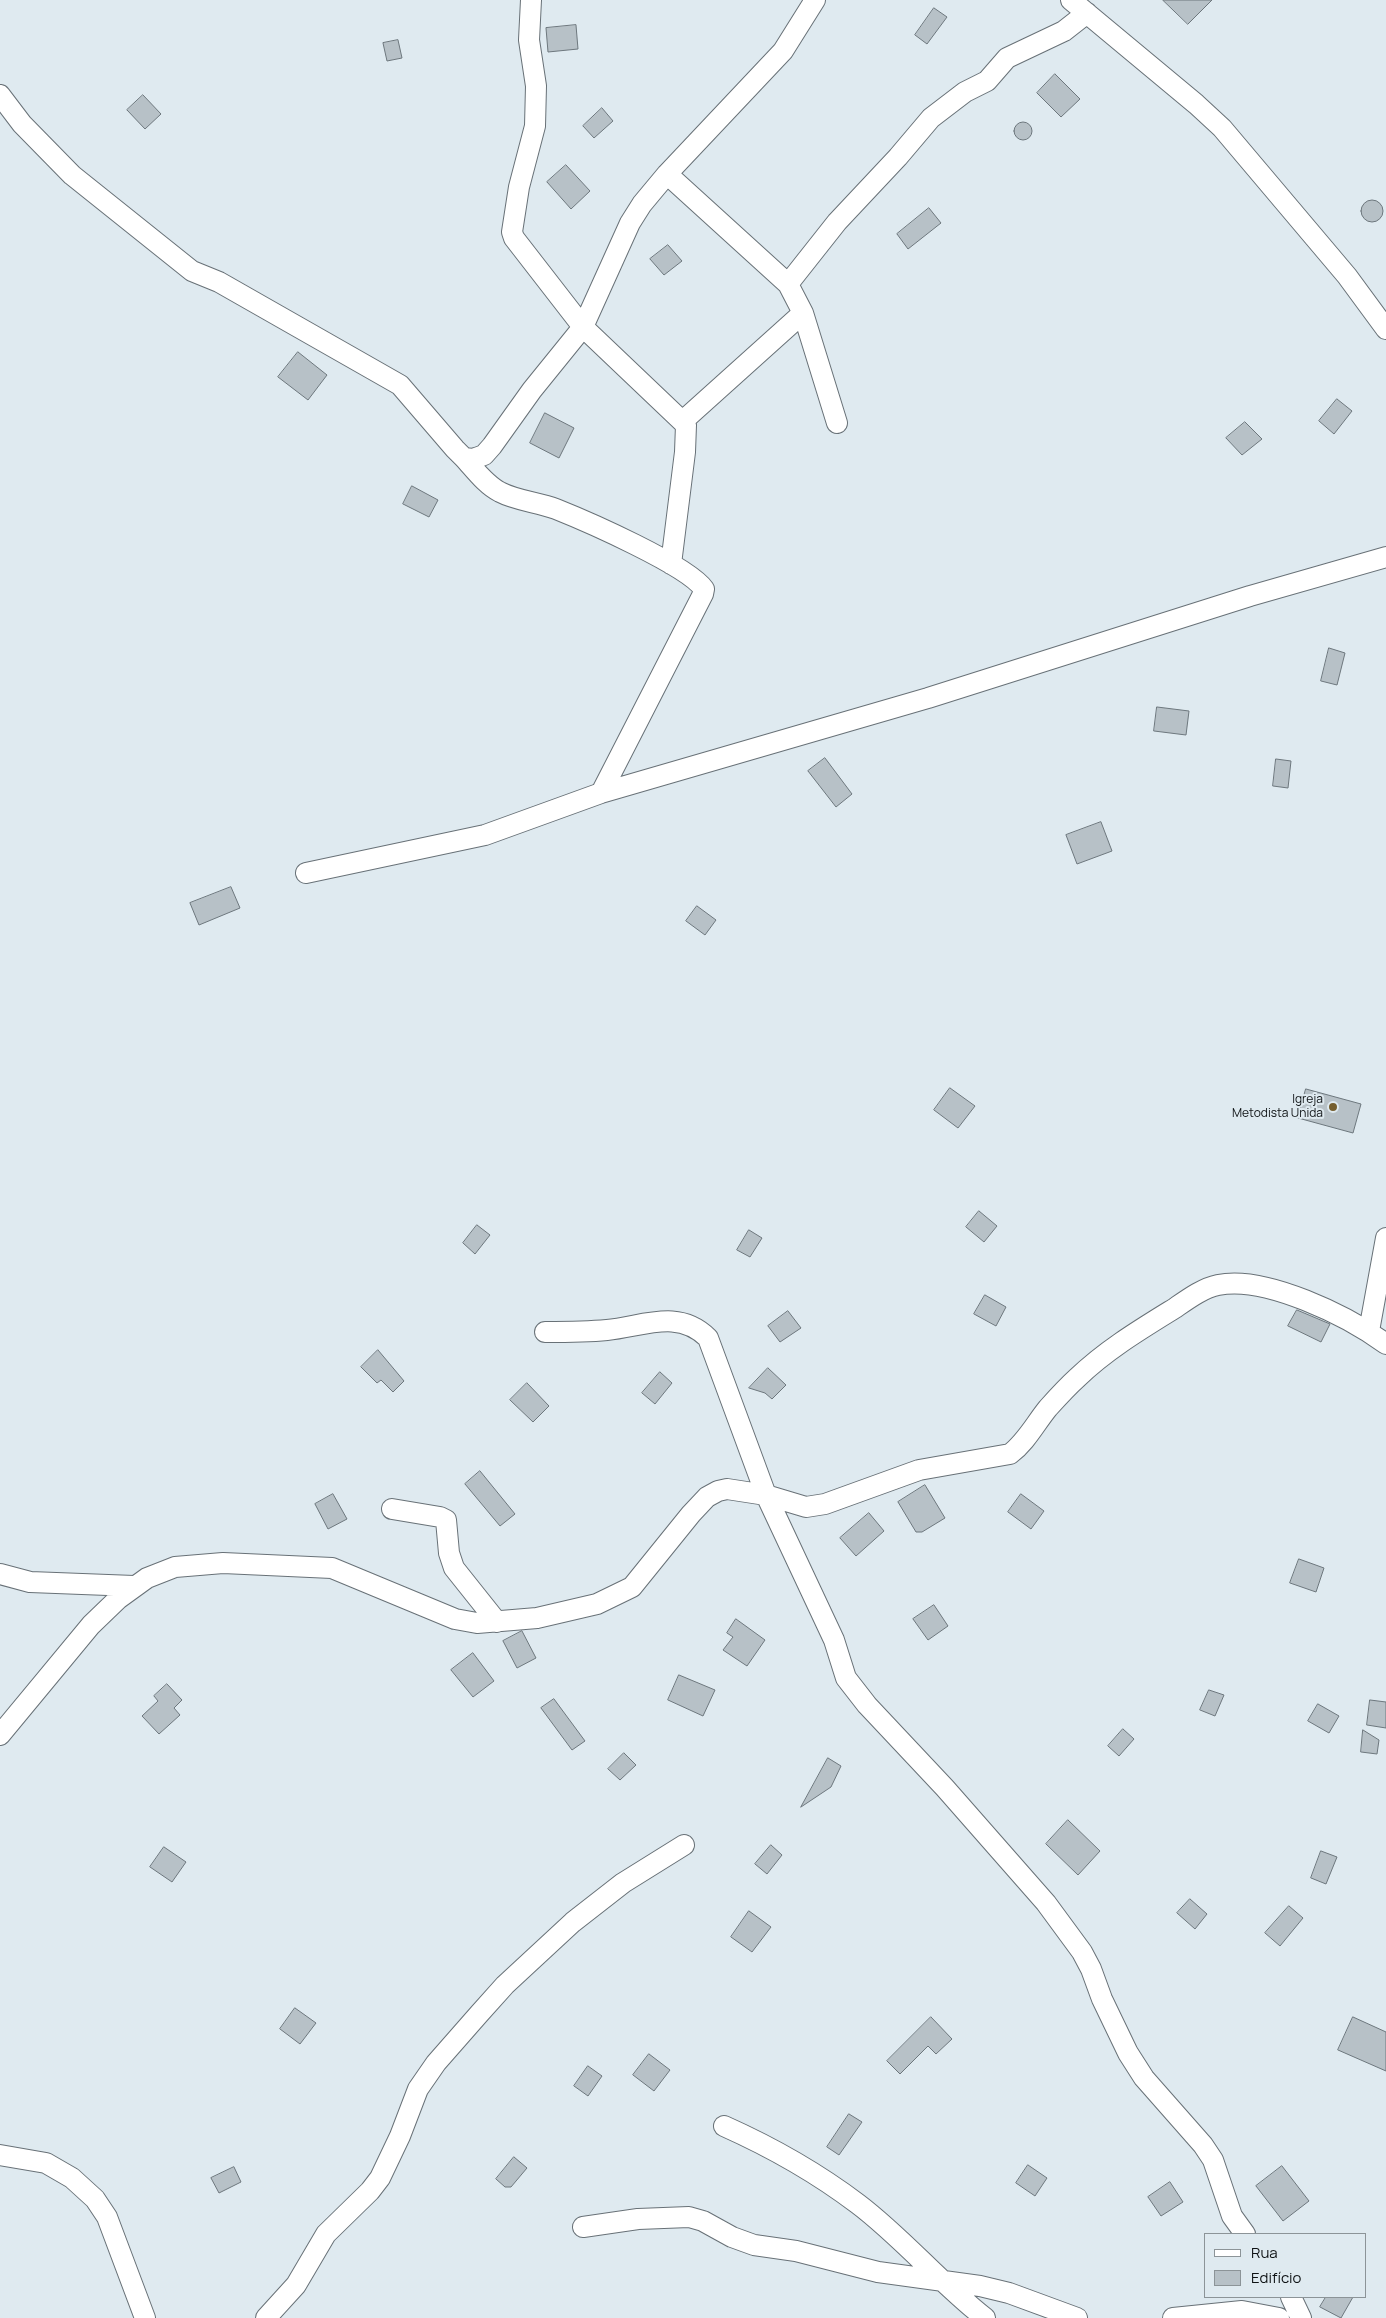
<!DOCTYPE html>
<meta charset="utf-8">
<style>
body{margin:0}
#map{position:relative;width:1386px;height:2318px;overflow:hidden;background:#dfeaf0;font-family:Manrope,sans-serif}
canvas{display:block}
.legend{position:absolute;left:1204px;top:2233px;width:162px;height:65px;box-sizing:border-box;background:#dfeaf0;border:1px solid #8c9498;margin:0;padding:6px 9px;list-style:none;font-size:15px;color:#0f1315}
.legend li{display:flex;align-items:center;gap:10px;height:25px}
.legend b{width:25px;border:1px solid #8c9498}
</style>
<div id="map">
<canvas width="1386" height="2318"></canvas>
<ul class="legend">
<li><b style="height:6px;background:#fff"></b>Rua</li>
<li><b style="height:14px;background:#b7c1c7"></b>Edifício</li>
</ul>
</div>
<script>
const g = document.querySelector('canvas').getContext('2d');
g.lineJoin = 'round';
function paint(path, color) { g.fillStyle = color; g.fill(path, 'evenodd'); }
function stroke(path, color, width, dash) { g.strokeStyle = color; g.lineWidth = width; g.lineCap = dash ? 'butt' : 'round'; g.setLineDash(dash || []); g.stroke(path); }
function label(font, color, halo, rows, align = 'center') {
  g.font = font + ' Manrope,sans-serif'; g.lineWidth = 4; g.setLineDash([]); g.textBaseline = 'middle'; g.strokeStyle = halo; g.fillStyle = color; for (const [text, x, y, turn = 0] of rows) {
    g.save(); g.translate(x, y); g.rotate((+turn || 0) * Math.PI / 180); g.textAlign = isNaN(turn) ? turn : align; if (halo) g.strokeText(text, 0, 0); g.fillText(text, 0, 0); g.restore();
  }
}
const building = new Path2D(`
 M1163 0H1212L1188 24Z
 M934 8 947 17 927 44 915 35Z
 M576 25 578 49 548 52 546 28Z
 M398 40 402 58 387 61 383 43Z
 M1055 74 1080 99 1061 117 1037 93Z
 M143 95 161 114 145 129 127 110Z
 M602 108 613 121 594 138 583 126Z
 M1014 131a9 9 0 1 1 18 0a9 9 0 1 1-18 0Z
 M566 165 590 191 571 209 547 182Z
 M1361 211a11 11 0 1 1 22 0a11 11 0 1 1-22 0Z
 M929 208 941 223 908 249 897 234Z
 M668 245 682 261 664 275 650 259Z
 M298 352 327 375 308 400 278 377Z
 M1337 399 1352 411 1334 434 1319 421Z
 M545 413 574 428 559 458 530 443Z
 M1245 422 1262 439 1242 455 1226 438Z
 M412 486 438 500 429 517 403 504Z
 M1329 648 1345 653 1337 685 1321 681Z
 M1157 707 1189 711 1186 735 1154 731Z
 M825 758 852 794 836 807 808 771Z
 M1276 759 1291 761 1288 788 1273 786Z
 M1101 822 1112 851 1077 864 1066 835Z
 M231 887 240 908 199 925 190 903Z
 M697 906 716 920 705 935 686 921Z
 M950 1088 975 1106 958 1128 934 1110Z
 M1306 1089 1361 1104 1353 1133 1298 1118Z
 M979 1211 997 1226 984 1242 966 1227Z
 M477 1225 490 1235 475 1254 463 1243Z
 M749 1230 762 1238 750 1257 737 1250Z
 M985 1295 1006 1307 996 1326 974 1314Z
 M1297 1310 1330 1324 1321 1342 1288 1326Z
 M788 1311 801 1328 780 1342 768 1326Z
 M378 1350 404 1381 393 1392 381 1380 377 1383 361 1367Z
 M768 1368 786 1385 772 1399 765 1393 749 1388Z
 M660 1372 672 1383 655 1404 642 1393Z
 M527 1383 549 1406 533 1422 510 1400Z
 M480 1471 515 1514 500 1526 465 1484Z
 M925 1485 945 1518 922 1532H916L898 1502Z
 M333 1494 347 1519 328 1529 315 1504Z
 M1021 1494 1044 1511 1031 1529 1008 1512Z
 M869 1513 884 1531 856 1556 840 1538Z
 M1299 1559 1324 1568 1316 1592 1290 1583Z
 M934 1605 948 1626 928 1640 913 1619Z
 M736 1619 765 1640 747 1666 723 1650 733 1637 727 1633Z
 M522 1631 536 1658 517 1668 503 1641Z
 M473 1653 494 1681 473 1697 451 1670Z
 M679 1675 715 1690 703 1716 668 1700Z
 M167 1684 182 1700 174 1708 180 1715 159 1734 142 1716 158 1701 154 1696Z
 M1209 1690 1224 1695 1215 1716 1200 1710Z
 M554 1699 585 1741 572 1750 541 1708Z
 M1370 1700 1386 1702V1728L1367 1725Z
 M1318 1704 1339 1716 1329 1733 1308 1721Z
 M1123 1729 1134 1739 1119 1756 1108 1746Z
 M1363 1730 1379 1740 1377 1754 1361 1752Z
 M624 1753 636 1765 620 1780 608 1769Z
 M828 1758 841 1766 831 1787 801 1807Z
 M1068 1820 1100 1851 1078 1875 1046 1844Z
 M771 1845 782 1855 767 1874 755 1864Z
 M164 1847 186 1862 172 1882 150 1867Z
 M1321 1851 1337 1857 1326 1884 1311 1878Z
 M1190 1899 1207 1914 1195 1929 1177 1913Z
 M1289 1906 1303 1918 1280 1946 1265 1933Z
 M749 1911 771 1927 752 1952 731 1937Z
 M295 2008 316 2023 300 2044 280 2029Z
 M931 2017 952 2039 936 2054 928 2046 900 2074 887 2061Z
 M1353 2017 1386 2032V2071L1338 2050Z
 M649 2054 670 2070 654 2091 633 2075Z
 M588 2066 602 2076 588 2096 574 2086Z
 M849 2114 862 2122 839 2155 827 2147Z
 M514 2157 527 2168 511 2187H505L496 2179Z
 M1028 2165 1047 2178 1035 2196 1016 2183Z
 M1282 2166 1309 2201 1283 2221 1256 2186Z
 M234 2167 241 2182 219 2193 211 2178Z
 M1170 2182 1183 2202 1161 2216 1148 2197Z
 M1326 2297H1353L1341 2318 1320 2307Z`);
const minor = new Path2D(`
 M531 0 529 40 536 86 535 126 519 187 512 232 514 238 583 327 686 425 685 452 671 564
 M1071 0 1196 104 1222 128 1347 276 1386 329
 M0 95 22 124 72 175 192 271 219 282 400 385 455 449 464 458 473 459 484 455 492 446 532 390 583 327 630 223 642 204 667 174 783 51 815 0
 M667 174 788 284 803 313 837 423
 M788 284 837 222 898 157 931 118 965 92 987 81 1007 58 1064 31 1087 13
 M684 420 803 313
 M464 458C475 470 486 485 500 492 517 501 538 502 556 509 586 521 687 565 704 589L703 594 601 793
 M306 873 485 835 601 793 928 698 1250 596 1386 557
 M1369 1331 1386 1238
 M545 1332C565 1332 586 1332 607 1330 642 1327 678 1308 708 1338L766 1495 834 1640 846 1678 867 1705 945 1788 1046 1903 1082 1952 1091 1969 1102 1999 1128 2053 1144 2078 1203 2145 1213 2160 1232 2216 1245 2234
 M392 1509 440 1517 446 1520 449 1553 454 1568 497 1622
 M0 1574 30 1582 134 1586
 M0 1735 91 1625 118 1599 147 1578 175 1567 223 1563 332 1568 455 1619 477 1623 537 1618 597 1604 632 1587 691 1514 707 1497 718 1491 727 1489 766 1495 806 1507 825 1504 919 1470 1010 1454C1026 1442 1035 1424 1048 1408 1057 1398 1067 1387 1077 1378 1106 1350 1141 1329 1175 1308 1188 1299 1203 1288 1218 1285 1265 1275 1348 1316 1386 1344
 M724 2126C771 2147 817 2173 858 2204 903 2238 940 2283 985 2318
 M0 2155 46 2163 72 2178 95 2199 107 2217 145 2318
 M583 2227 638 2219 689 2217 703 2221 732 2237 754 2245 796 2251 878 2272 980 2286 1009 2293 1077 2318
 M1291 2297 1301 2318
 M266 2318 296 2285 326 2234 370 2191 380 2178 400 2136 418 2089 436 2063 479 2014 505 1985 573 1922 623 1883 684 1845
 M1173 2318 1242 2311 1279 2318`);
const markers = [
 [1333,1107,5,"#755e2e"]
];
const poiNames = [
 ["Igreja",1323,1100],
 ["Metodista Unida",1323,1114]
];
paint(building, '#b7c1c7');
stroke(building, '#6d777d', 1);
stroke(minor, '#687177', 22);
stroke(minor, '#fff', 20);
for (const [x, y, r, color] of markers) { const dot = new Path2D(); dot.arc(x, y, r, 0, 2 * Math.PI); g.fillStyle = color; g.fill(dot); stroke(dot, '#dfeaf0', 2); }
label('12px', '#0f1315', '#dfeaf0', poiNames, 'right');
</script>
